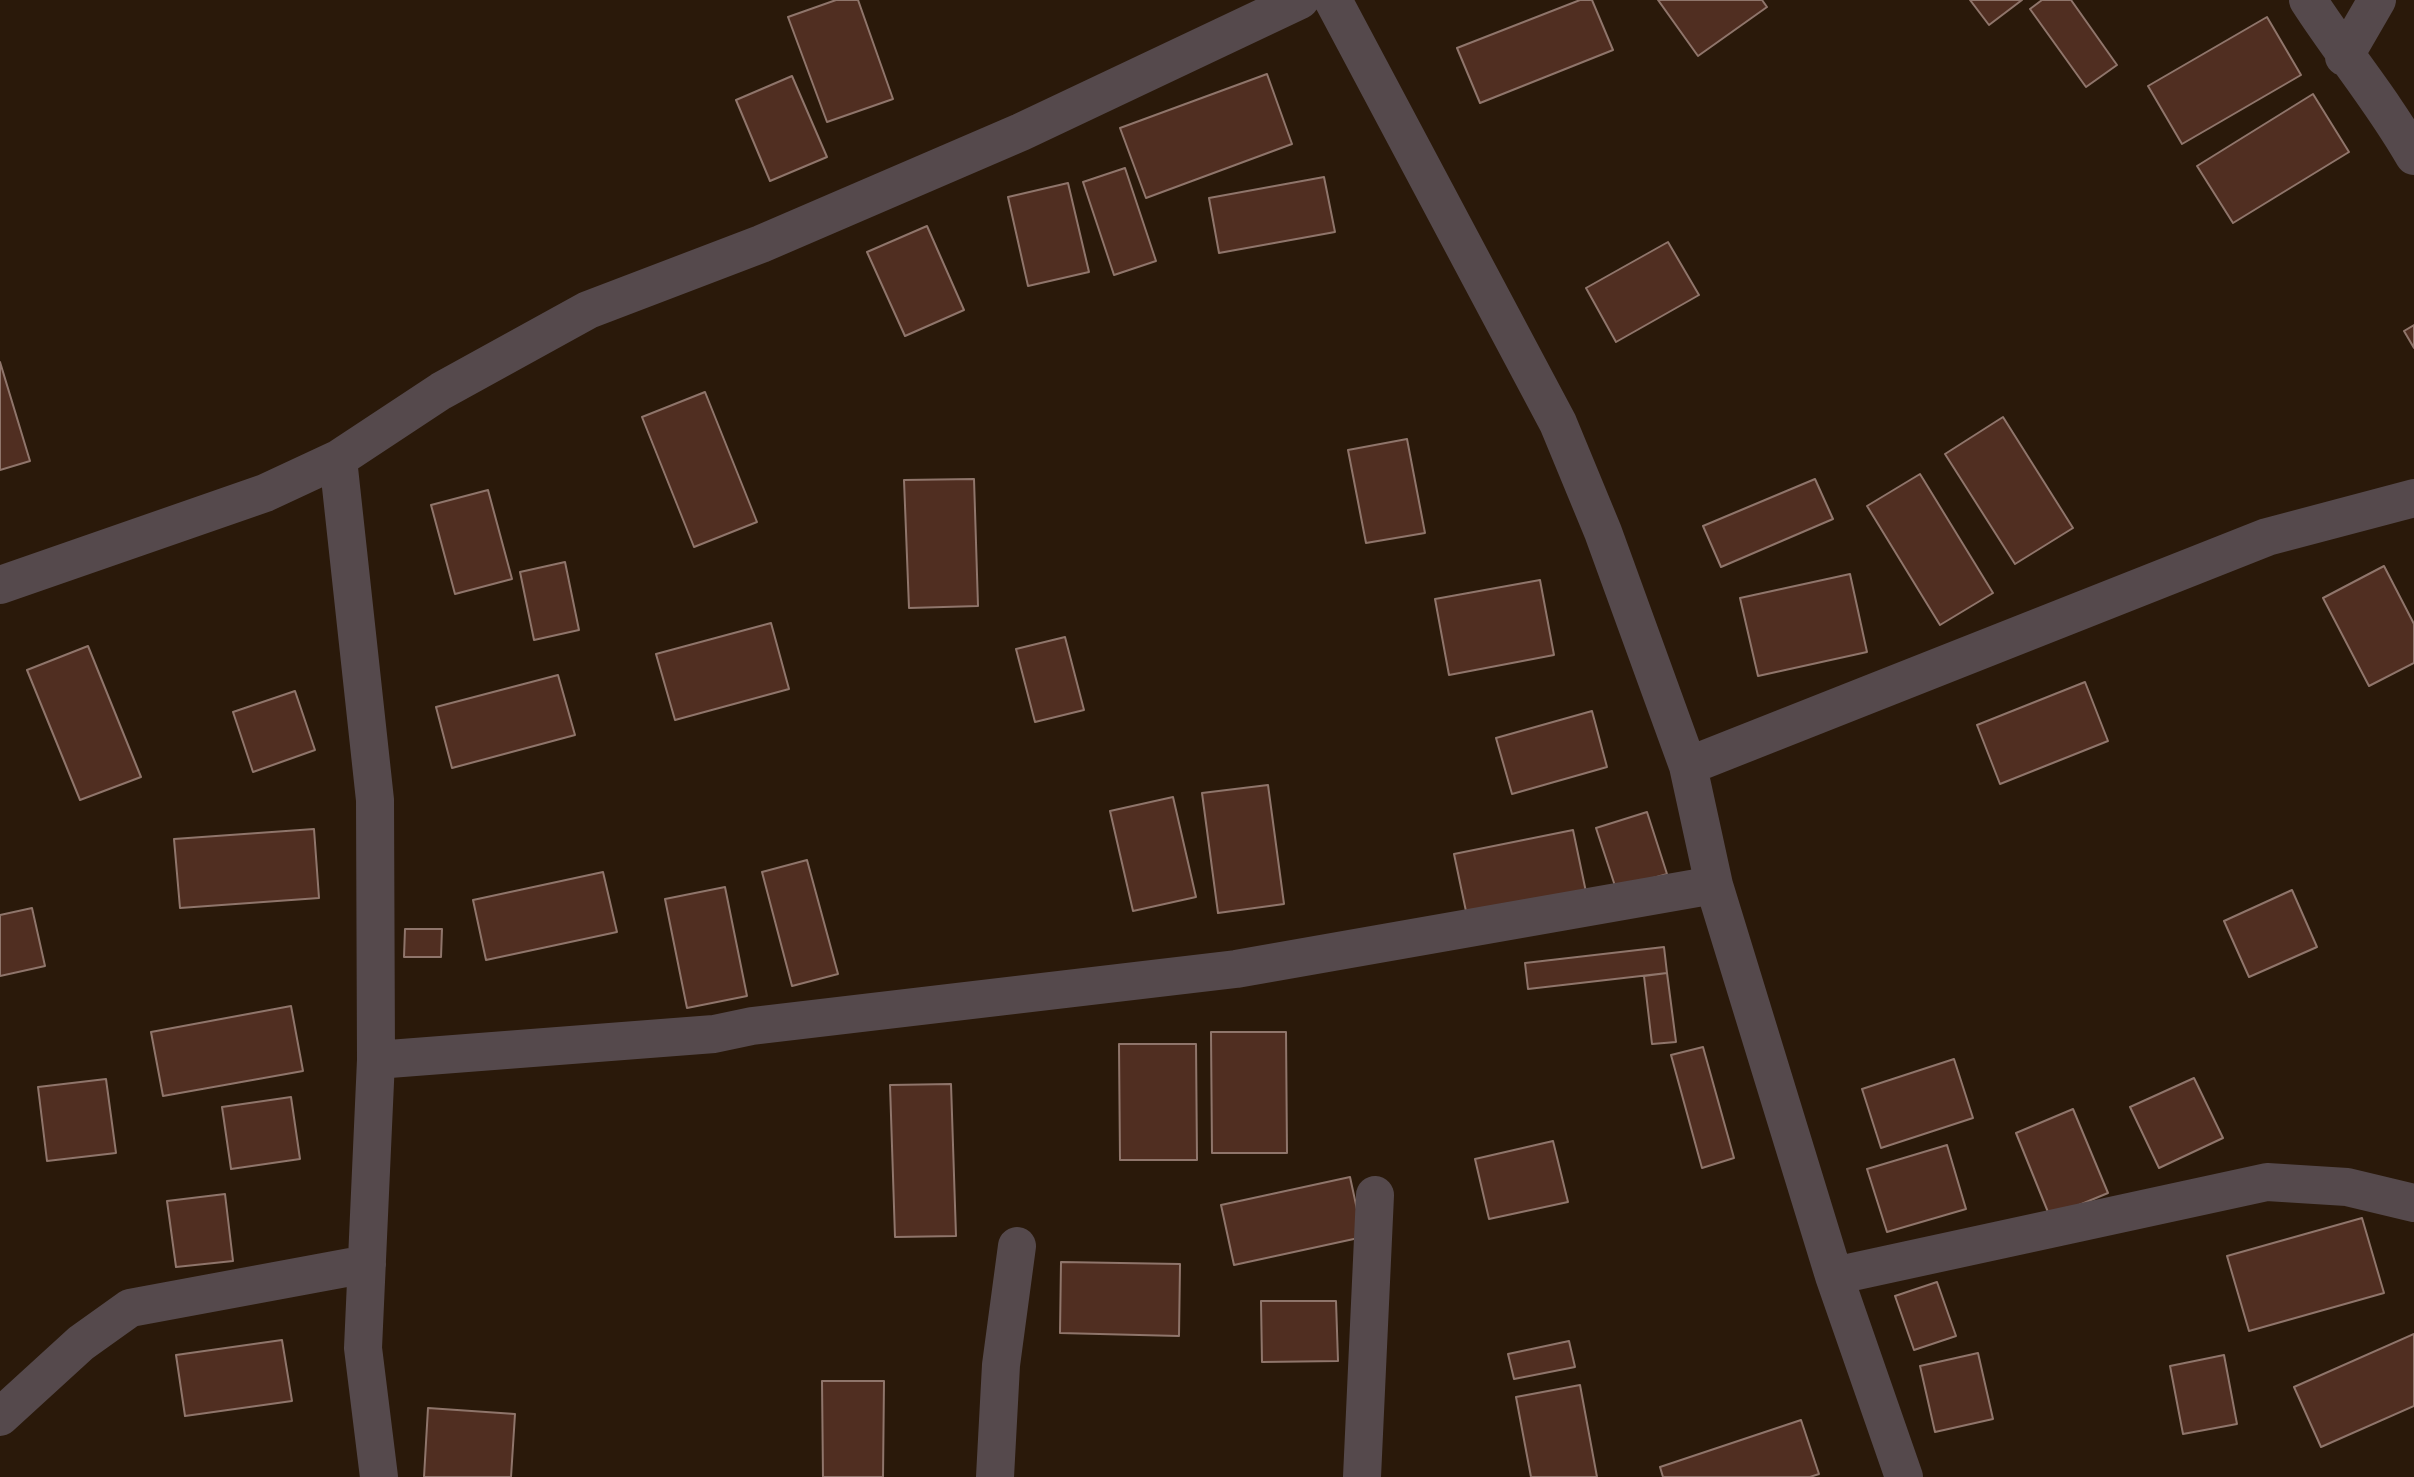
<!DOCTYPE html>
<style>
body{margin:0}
canvas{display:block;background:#2a190a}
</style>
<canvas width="2414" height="1477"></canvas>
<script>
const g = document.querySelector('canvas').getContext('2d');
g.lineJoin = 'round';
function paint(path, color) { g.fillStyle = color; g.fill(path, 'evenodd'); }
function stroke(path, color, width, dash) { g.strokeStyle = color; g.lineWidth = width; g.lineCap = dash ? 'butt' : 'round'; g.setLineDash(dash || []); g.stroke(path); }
const building = new Path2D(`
 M836 0H858L893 99 827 122 788 17Z
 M1580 0H1592L1613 50 1480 103 1457 48Z
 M1658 0H1762L1767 7 1698 56Z
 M1970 0H2022L1989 25Z
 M2042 0H2071L2117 65 2086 87 2030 9Z
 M2267 17 2301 75 2182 144 2148 86Z
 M1267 74 1292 144 1146 198 1120 128Z
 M792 76 827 157 770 181 736 100Z
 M2313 94 2349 152 2233 223 2197 166Z
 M1125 168 1156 261 1114 275 1083 182Z
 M1324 177 1335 232 1219 253 1209 198Z
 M1068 183 1089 272 1028 286 1008 197Z
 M927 226 964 310 905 336 867 252Z
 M1668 242 1699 295 1616 342 1586 288Z
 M2414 325V348L2404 331Z
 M0 362 30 461 0 470Z
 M705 392 757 522 694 547 642 417Z
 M2003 417 2073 528 2015 564 1945 454Z
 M1407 439 1425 533 1366 543 1348 450Z
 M1920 474 1993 593 1940 625 1867 506Z
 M974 479 978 606 909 608 904 480Z
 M1815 479 1833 519 1721 567 1703 526Z
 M488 490 512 579 455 594 431 505Z
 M565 562 579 630 534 640 520 572Z
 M2384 566 2414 624V663L2369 686 2323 598Z
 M1850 574 1867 652 1758 676 1740 598Z
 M1540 580 1554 655 1449 675 1435 599Z
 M771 623 789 689 675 720 656 654Z
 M1065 637 1084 710 1035 722 1016 649Z
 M88 646 141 777 80 800 27 670Z
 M558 675 575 735 452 768 436 707Z
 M2085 682 2108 741 2000 784 1977 725Z
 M295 691 315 750 253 772 233 712Z
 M1592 711 1607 767 1512 794 1496 738Z
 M1268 785 1284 904 1218 913 1202 793Z
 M1173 797 1196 897 1133 911 1110 811Z
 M1647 812 1667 874 1616 889 1596 828Z
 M314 829 319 898 180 908 174 839Z
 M1573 830 1586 892 1467 916 1454 854Z
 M807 860 838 974 792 986 762 872Z
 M603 872 617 932 486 960 473 900Z
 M725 887 747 996 687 1008 665 899Z
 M2292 890 2317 947 2249 977 2224 921Z
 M32 908 45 966 0 976V915Z
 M405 929H442L441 957H404Z
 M1664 947 1667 973 1528 989 1525 963Z
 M1667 973 1676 1042 1652 1044 1644 976Z
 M291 1006 303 1071 163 1096 151 1032Z
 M1211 1032H1286L1287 1153H1212Z
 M1119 1044H1196L1197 1160H1120Z
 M1703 1047 1734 1158 1702 1168 1671 1055Z
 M1954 1059 1973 1118 1881 1148 1862 1089Z
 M2194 1078 2223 1138 2159 1168 2130 1107Z
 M106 1079 116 1153 47 1161 38 1087Z
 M951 1084 956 1236 895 1237 890 1085Z
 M291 1097 300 1159 231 1169 222 1107Z
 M2073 1109 2108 1193 2050 1217 2016 1133Z
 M1553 1141 1568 1202 1489 1219 1475 1159Z
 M1947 1145 1966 1209 1887 1232 1867 1169Z
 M1350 1177 1363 1237 1234 1265 1221 1205Z
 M225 1194 233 1261 176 1267 167 1201Z
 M2362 1218 2384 1293 2249 1331 2227 1256Z
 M1061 1262 1180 1264 1179 1336 1060 1333Z
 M1937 1282 1956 1336 1914 1350 1895 1296Z
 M1261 1301H1336L1338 1361 1262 1362Z
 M2414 1334V1406L2321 1447 2294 1387Z
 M282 1340 292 1401 185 1416 176 1355Z
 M1569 1341 1575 1367 1514 1379 1508 1354Z
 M1978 1353 1993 1419 1935 1432 1920 1366Z
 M2224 1355 2237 1424 2183 1434 2170 1366Z
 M822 1381H884L883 1477H823Z
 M1580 1385 1597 1477H1531L1516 1397Z
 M428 1408 515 1414 511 1477H424Z
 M1801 1420 1819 1474 1810 1477H1663L1660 1467Z`);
const minor = new Path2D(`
 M1333 0 1558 423 1603 532 1688 766 1714 885 1834 1276 1904 1477
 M2308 0C2342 53 2383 101 2414 156
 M2344 57 2377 0
 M338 459 375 800 376 1060 363 1348 379 1477
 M0 585 265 493 338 459 441 391 588 310 761 244 1021 132 1300 0
 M1688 766 2267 537 2414 498
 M376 1060 714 1034 752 1026 1236 969 1714 885
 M1834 1276 2267 1182 2347 1187 2414 1203
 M0 1417 81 1343 130 1308 367 1264
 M995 1477 1001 1365 1017 1246
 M1362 1477 1375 1195`);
paint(building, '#502e21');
stroke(building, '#8f756b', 2);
stroke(minor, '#55494c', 38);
</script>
